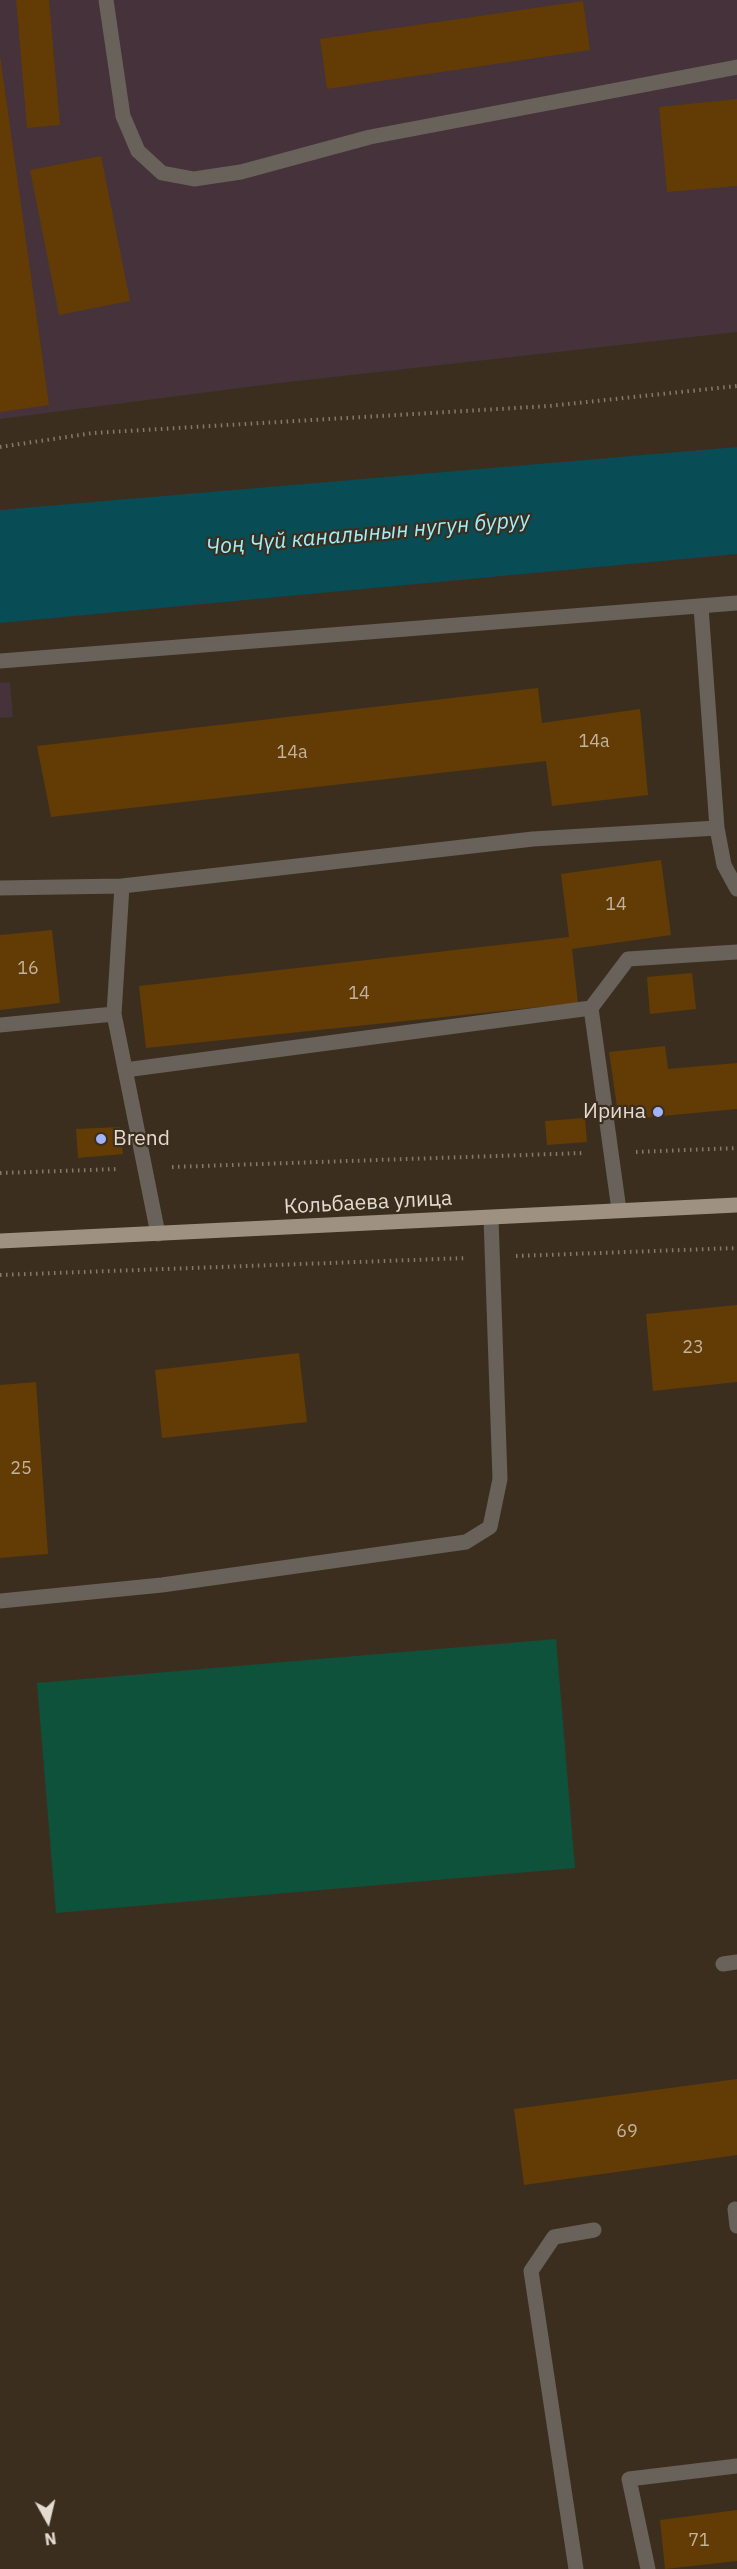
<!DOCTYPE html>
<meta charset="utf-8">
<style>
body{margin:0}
#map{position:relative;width:737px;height:2569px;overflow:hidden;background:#3c2e1f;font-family:"IBM Plex Sans",sans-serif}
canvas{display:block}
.north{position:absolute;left:18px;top:2491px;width:60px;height:60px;-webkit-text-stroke:4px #3c2e1f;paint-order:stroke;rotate:172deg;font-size:16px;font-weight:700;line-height:24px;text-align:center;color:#e3dad0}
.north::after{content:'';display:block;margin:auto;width:21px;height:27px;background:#e3dad0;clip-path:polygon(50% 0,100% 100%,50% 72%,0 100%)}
</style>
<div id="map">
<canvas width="737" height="2569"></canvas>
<div class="north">N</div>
</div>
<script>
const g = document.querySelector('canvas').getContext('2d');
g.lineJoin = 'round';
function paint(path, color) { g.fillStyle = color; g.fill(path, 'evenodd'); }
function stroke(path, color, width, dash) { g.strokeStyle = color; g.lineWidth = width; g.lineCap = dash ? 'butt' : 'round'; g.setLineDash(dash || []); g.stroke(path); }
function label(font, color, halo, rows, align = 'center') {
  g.font = font + ' "IBM Plex Sans",sans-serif'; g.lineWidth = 4.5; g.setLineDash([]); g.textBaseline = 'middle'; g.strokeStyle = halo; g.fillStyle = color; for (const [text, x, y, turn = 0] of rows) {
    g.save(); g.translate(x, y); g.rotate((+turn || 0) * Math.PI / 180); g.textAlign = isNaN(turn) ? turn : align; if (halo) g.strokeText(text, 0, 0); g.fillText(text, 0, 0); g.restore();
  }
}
const industrial = new Path2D(`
 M0 0H737V332L271 384 0 419Z
 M10 682 13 717 0 718V683Z`);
const green = new Path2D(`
 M556 1639 575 1868 56 1913 37 1683Z`);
const water = new Path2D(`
 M737 447V554L0 623V510Z`);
const building = new Path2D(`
 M16 0H49L60 125 27 128Z
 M583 1 590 50 327 89 320 39Z
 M0 55 49 405 0 412Z
 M737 99V186L667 192 659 107Z
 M101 156 130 301 59 315 30 170Z
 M538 688 542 723 640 709 648 795 552 806 546 761 51 817 37 746Z
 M661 860 671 935 572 949 578 1003 146 1048 139 986 569 937 561 874Z
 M52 930 60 1003 0 1010V935Z
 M692 973 696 1009 650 1014 647 977Z
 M665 1046 668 1069 737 1063V1109L619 1120 609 1052Z
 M585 1118 587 1142 547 1145 545 1121Z
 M120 1127 123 1154 78 1158 76 1129Z
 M737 1305V1382L653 1391 646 1314Z
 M299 1353 307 1422 162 1438 155 1370Z
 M36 1382 48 1554 0 1558V1385Z
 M737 2079V2155L524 2185 514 2109Z
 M737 2510V2561L665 2569 660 2520Z`);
const path = new Path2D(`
 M0 447 93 433 549 406 737 386
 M636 1152 737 1148
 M172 1167 584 1153
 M0 1173 119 1169
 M516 1256 737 1248
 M0 1275 467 1258`);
const minor = new Path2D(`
 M106 0 123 116 138 151 162 173 194 179 241 172 370 137 737 67
 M701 607 717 828 724 865 737 889
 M0 661 737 603
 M0 888 122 886
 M0 1025 114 1014
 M125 1070 591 1008
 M619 1210 591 1008 628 959 737 952
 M158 1234 114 1014 122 886 533 839 717 828
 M0 1601 162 1585 466 1542 490 1527 500 1479 491 1218
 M723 1964 737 1962
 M735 2209 737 2226
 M576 2569 531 2271 554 2237 594 2230
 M648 2569 629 2479 737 2466`);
const major = new Path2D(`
 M0 1241 737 1205`);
const markers = [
 [658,1112,6,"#a0b3fd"],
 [101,1139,6,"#a0b3fd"]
];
const numberNames = [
 ["14а",594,742],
 ["14а",292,753],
 ["14",616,905],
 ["16",28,969],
 ["14",359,994],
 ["23",693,1348],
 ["25",21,1469],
 ["69",627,2132],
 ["71",699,2541]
];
const poiNames = [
 ["Ирина",646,1112],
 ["Brend",113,1139,"left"]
];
const streetNames = [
 ["Кольбаева улица",368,1203,-3]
];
const waterNames = [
 ["Чоң Чүй каналынын нугун буруу",368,534,-5]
];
paint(industrial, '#45323a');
paint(green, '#0e523b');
paint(water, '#084c55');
paint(building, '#623c04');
stroke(path, '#85796d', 4, [1.5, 4.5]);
stroke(minor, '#68625a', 15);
stroke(major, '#9e9181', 15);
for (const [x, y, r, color] of markers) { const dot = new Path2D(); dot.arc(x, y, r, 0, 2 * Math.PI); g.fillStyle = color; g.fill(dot); stroke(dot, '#3c2e1f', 2); }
label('18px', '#c3b29d', null, numberNames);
label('21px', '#e3dad0', '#3c2e1f', poiNames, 'right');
label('21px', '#e3dad0', '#3c2e1f', streetNames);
label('italic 22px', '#9eeffb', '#3c2e1f', waterNames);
</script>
